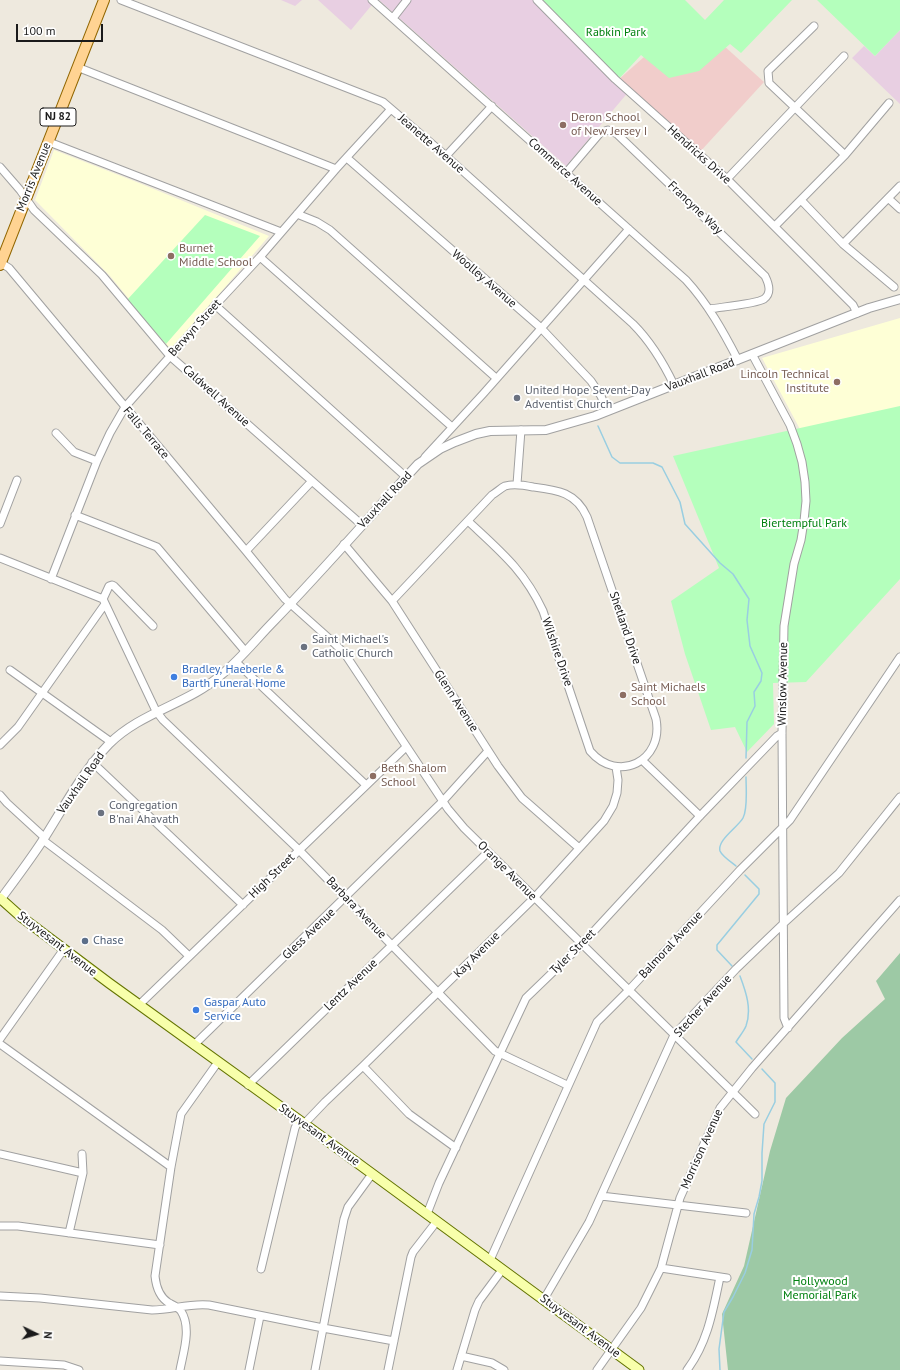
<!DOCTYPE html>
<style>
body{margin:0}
#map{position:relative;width:900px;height:1370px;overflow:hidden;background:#eee9de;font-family:"PT Sans",sans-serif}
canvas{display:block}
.north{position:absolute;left:16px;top:1314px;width:40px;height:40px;-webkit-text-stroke:3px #fff;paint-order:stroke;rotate:95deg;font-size:11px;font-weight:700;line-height:16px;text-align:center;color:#1a1a1a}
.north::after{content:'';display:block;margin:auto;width:14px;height:18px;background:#1a1a1a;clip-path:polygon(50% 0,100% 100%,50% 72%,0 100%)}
.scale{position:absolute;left:16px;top:24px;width:87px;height:18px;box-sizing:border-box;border:2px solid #1a1a1a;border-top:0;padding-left:5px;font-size:12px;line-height:14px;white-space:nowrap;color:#1a1a1a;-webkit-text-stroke:3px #fff;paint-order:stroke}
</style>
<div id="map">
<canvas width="900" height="1370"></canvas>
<div class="north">N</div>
<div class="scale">100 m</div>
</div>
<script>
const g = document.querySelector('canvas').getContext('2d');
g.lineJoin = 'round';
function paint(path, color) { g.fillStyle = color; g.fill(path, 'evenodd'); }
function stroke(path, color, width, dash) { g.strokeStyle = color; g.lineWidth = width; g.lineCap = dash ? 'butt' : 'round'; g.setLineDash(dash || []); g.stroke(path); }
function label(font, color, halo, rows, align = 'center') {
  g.font = font + ' "PT Sans",sans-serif'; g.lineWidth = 4; g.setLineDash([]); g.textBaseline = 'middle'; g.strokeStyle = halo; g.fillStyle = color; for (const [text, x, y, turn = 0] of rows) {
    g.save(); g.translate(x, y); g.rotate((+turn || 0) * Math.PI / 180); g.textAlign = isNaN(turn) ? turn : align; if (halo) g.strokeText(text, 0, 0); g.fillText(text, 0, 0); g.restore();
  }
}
const commercial = new Path2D(`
 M702 26 764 82 698 154 617 81 644 57Z`);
const industrial = new Path2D(`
 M281 0H302L295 6Z
 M318 0H376L351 30Z
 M379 0H537L630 90 566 166Z
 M900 30V104L852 58 864 46 875 56Z`);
const education = new Path2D(`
 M54 150 134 181 269 236 171 350 110 276 35 200Z
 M900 318V407L802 433 762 358Z`);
const cemetery = new Path2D(`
 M900 953V1370H728L722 1314 744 1266 770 1151 786 1098 842 1038 885 999 876 981Z`);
const park = new Path2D(`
 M536 0H685L705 20 724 0H792L741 53 730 44 699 71 669 78 641 55 617 81Z
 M817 0H900V30L875 56Z
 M205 215 260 236 166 344 127 300Z
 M900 406V579L806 682 773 683 774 724 747 752 735 727 711 730 685 654 671 601 719 568 673 456Z`);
const stream = new Path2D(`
 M598 426 612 457 620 463H653L662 467 680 502 685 524 720 563 733 574 749 599 747 620 750 646 762 673 761 681 754 692 755 706 747 722 746 758
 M736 866C731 862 722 856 720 851 717 840 738 827 743 818 748 809 746 788 746 777
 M732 966 717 950V945L759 894V889L745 875
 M740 976C746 992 752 1009 746 1026 744 1031 739 1037 736 1042L752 1059
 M720 1370 719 1349 724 1312 733 1297 745 1273 752 1250 754 1214 759 1197 762 1181V1153L764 1124 775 1102V1083L762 1069`);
const minor = new Path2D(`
 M121 0 383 102 446 156 633 324C651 342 663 362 674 385
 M372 0 686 280C708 304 723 331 738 360
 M537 0 615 79 727 179 853 305 857 313
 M393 18 407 0
 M814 26 768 71 769 83 845 155
 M77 67 336 169
 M49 142 281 232
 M446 156 492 106
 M347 158 541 328 591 381 601 396 607 411
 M0 167 20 190 34 210 102 275 170 356 362 525
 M566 173 600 133 608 130 617 134 765 276C769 284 772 293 764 299 756 304 721 307 710 309
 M727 179 844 56
 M888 198 900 209
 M801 200 843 244 894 287
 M297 214 317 222 330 230 496 378
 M775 226 845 155 889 103
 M843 244 900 186
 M260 257 452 427
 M1 263 9 268 246 551 285 599 332 641 345 654 448 809 464 828 755 1114
 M215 305 406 477
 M752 354 790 425 797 444 802 462 805 482 806 501 804 521 801 540 794 564 784 626 782 733 784 1018 788 1028
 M56 433 74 452 97 461
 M425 457 483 394 629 229
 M517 484 521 430
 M75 515 157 547 245 651
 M0 524 17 480
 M344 544 392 601 498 766 522 798 579 848
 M246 551 312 481
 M0 558 103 599 156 711 163 720 299 850 495 1051 567 1085
 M51 579 97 461 110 433 125 407 220 300 260 257 336 169 391 109
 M103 599 109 586 112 585 114 586 153 626
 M392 601 492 495C497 492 501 488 505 486 514 483 524 485 533 487 557 490 576 492 587 517L656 719C664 761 618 784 590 751L543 611C524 570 500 551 468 521
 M236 662 366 785
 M10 670 111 742
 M0 745 18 727 105 604
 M642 760 700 816
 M92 762 243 905
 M0 795 7 803 44 837
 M43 840 162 930 189 956
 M139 1005 406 747
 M0 1039 64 949
 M0 1044 171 1167
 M194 1045 443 801 488 751
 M363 1066 409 1114 456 1148
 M248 1085 488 852
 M304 1124 325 1102 363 1066 534 898 604 821 613 806 617 793 618 780 616 767
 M0 1154 83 1173
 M601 1196 746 1213
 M427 1214 439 1183 526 998 582 944 700 816 777 736 782 733
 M0 1226H18L160 1245
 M69 1233 83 1173 82 1154
 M490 1260 597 1022 629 990 740 870 790 820 900 657
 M661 1268 727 1278
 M261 1269 295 1128 299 1120
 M0 1296 40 1298 152 1310C172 1310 188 1303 209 1305L323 1328 394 1341
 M544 1299 589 1222 674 1035 736 969 784 923 839 873 900 797
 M461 1356 492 1363 504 1370
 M0 1361 64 1365 79 1370
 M180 1370C183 1353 192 1328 181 1311 178 1307 173 1305 169 1303 159 1297 156 1286 155 1276L171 1167 181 1114 218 1062
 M249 1370 260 1316
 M315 1370 344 1219 348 1207 372 1174
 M388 1370 411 1257 413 1252 437 1221
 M457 1370 475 1310 479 1301 502 1270
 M597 1370 641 1308 661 1268 680 1198 720 1108 752 1068 900 900
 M687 1370C708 1342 713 1310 720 1277`);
const tertiary = new Path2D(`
 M0 900C15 880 30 860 43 840 64 807 82 772 109 744 141 712 188 704 221 675 241 659 257 638 275 620 324 569 370 516 418 464L440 449 455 442 476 434 490 431 546 430 595 416 869 308 900 299`);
const secondary = new Path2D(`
 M0 898 20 916 109 983 299 1120 639 1370`);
const primary = new Path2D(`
 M0 265 104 0`);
const markers = [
 [563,125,4,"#8d6e63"],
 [171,256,4,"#8d6e63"],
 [837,382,4,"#8d6e63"],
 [517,398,4,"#6b7280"],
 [304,647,4,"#6b7280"],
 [174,677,4,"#3f7fe0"],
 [623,695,4,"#8d6e63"],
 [373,776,4,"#8d6e63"],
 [101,813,4,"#6b7280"],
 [85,941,4,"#5c6f8a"],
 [196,1010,4,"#3f7fe0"]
];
const shields = [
 [58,117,36]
];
const shieldNames = [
 ["NJ 82",58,117]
];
const parkNames = [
 ["Rabkin Park",616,33],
 ["Biertempful Park",804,524],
 ["Hollywood",820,1282],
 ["Memorial Park",820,1296]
];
const educationNames = [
 ["Deron School",571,118],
 ["of New Jersey I",571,132],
 ["Burnet",179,249],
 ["Middle School",179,263],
 ["Lincoln Technical",829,375,"right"],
 ["Institute",829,389,"right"],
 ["Saint Michaels",631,688],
 ["School",631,702],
 ["Beth Shalom",381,769],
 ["School",381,783]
];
const streetNames = [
 ["Jeanette Avenue",431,144,41],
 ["Hendricks Drive",699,155,42],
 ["Commerce Avenue",565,172,42],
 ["Morris Avenue",34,177,-68],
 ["Francyne Way",695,208,44],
 ["Woolley Avenue",484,279,41],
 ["Berwyn Street",195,328,-48],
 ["Vauxhall Road",700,375,-21],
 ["Caldwell Avenue",216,396,42],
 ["Falls Terrace",146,433,50],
 ["Vauxhall Road",385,500,-47],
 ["Shetland Drive",625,628,71],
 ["Wilshire Drive",557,652,71],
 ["Winslow Avenue",783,684,-89],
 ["Glenn Avenue",456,701,57],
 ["Vauxhall Road",81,783,-55],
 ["Orange Avenue",507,871,45],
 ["High Street",272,876,-44],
 ["Barbara Avenue",356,908,46],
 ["Gless Avenue",309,934,-44],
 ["Stuyvesant Avenue",57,944,38],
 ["Balmoral Avenue",671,945,-47],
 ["Tyler Street",573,952,-45],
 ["Kay Avenue",477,955,-45],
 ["Lentz Avenue",351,985,-44],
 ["Stecher Avenue",703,1006,-48],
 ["Stuyvesant Avenue",319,1135,36],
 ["Morrison Avenue",702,1149,-66],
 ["Stuyvesant Avenue",580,1326,37]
];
const worshipNames = [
 ["United Hope Sevent-Day",525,391],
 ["Adventist Church",525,405],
 ["Saint Michael's",312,640],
 ["Catholic Church",312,654],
 ["Congregation",109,806],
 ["B'nai Ahavath",109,820]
];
const shopNames = [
 ["Bradley, Haeberle &",182,670],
 ["Barth Funeral Home",182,684],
 ["Gaspar Auto",204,1003],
 ["Service",204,1017]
];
const serviceNames = [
 ["Chase",93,941]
];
paint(commercial, '#f1cdcb');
paint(industrial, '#e8cfe2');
paint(education, '#feffd6');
paint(cemetery, '#9dc9a5');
paint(park, '#b4ffbc');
stroke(stream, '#99cee1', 1.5);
stroke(minor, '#a1a1a1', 9);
stroke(tertiary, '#a1a1a1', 10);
stroke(secondary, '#637300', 11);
stroke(primary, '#916600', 12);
stroke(minor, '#fff', 7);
stroke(tertiary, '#fff', 8);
stroke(secondary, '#f8ffab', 9);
stroke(primary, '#ffd392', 10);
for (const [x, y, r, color] of markers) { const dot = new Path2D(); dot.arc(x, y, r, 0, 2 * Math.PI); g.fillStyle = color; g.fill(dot); stroke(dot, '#fff', 1.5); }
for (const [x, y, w] of shields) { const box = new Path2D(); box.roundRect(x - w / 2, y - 9, w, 18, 3); g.fillStyle = '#fff'; g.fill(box); stroke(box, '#1a1a1a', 1); }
label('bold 11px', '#1a1a1a', null, shieldNames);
label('12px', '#00800f', '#fff', parkNames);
label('12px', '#785e54', '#fff', educationNames, 'left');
label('12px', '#1a1a1a', '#fff', streetNames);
label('12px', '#5b616d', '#fff', worshipNames, 'left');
label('12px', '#366cbe', '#fff', shopNames, 'left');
label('12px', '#4e5e75', '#fff', serviceNames, 'left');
</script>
